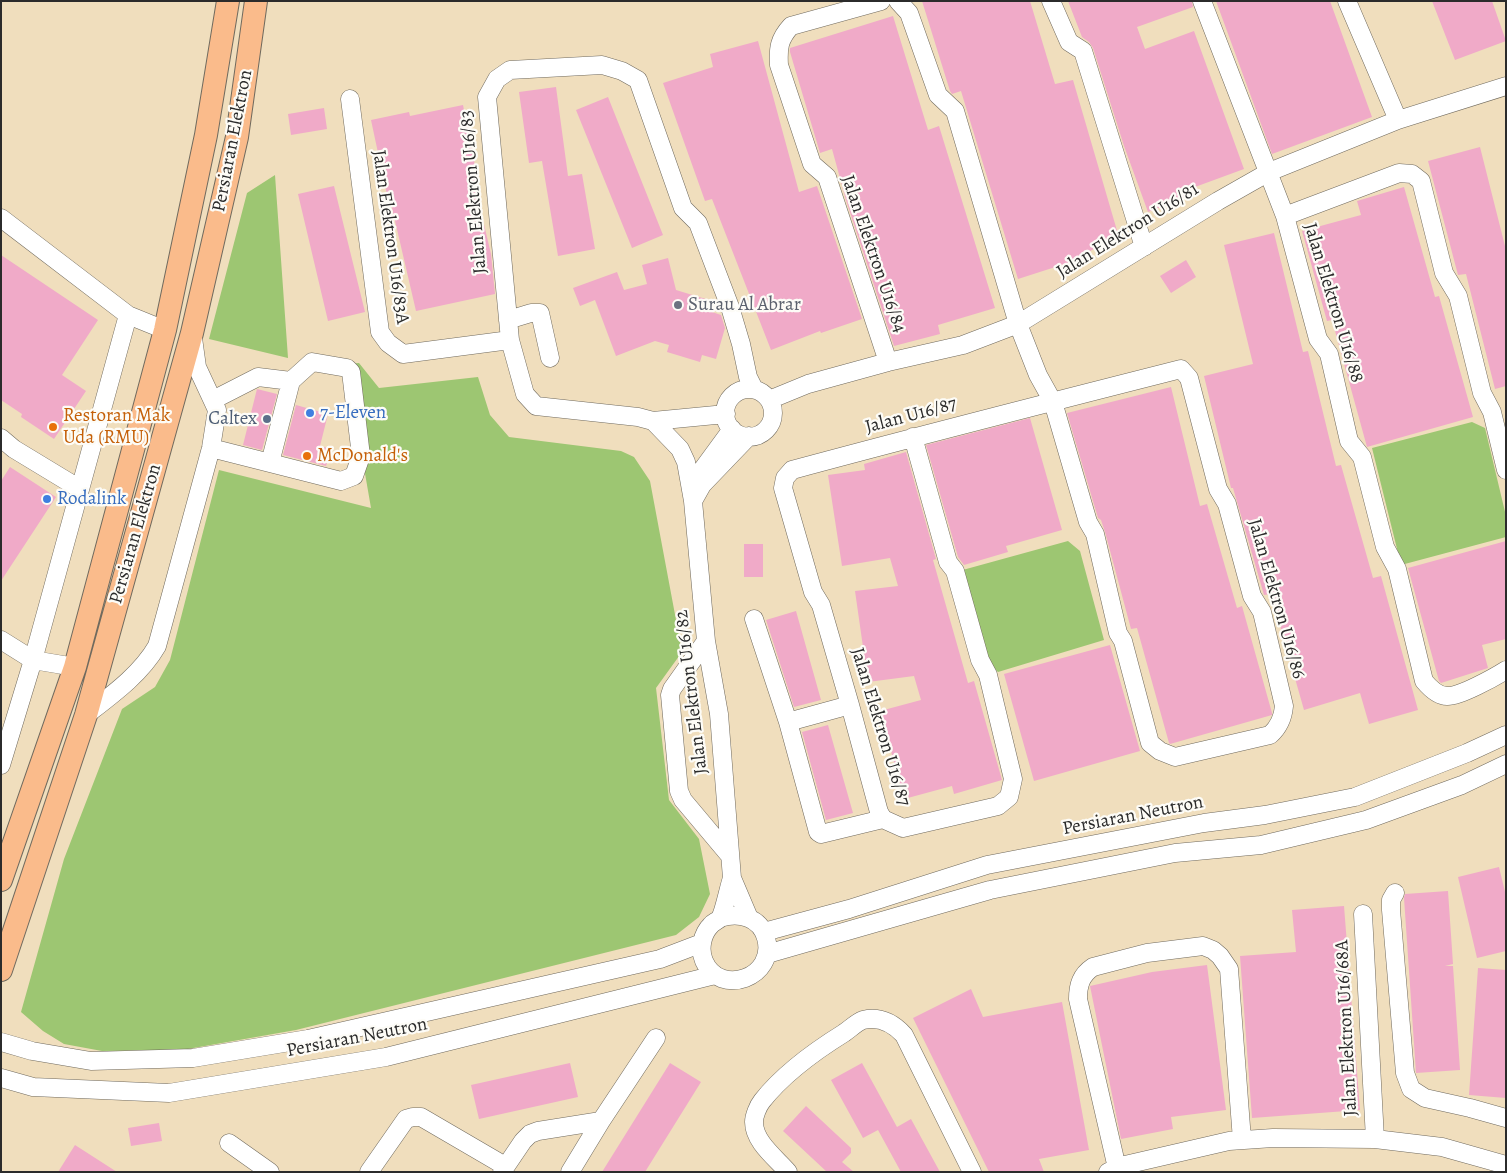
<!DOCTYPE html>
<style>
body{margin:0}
#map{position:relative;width:1507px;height:1173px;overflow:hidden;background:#f0debd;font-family:Alegreya,serif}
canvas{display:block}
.frame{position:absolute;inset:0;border:2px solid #2b2b2b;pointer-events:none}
</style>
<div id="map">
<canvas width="1507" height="1173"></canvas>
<div class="frame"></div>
</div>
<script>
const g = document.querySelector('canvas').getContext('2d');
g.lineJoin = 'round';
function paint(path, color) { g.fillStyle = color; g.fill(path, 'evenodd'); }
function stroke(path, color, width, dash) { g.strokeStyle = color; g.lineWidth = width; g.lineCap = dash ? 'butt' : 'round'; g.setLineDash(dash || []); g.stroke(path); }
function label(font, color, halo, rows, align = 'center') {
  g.font = font + ' Alegreya,serif'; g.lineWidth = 4.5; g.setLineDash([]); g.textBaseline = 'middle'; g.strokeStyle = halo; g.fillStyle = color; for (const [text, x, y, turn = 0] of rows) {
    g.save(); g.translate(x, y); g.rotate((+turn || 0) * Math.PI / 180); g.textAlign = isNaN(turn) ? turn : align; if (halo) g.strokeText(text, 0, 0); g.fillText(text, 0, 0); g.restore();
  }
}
const green = new Path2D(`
 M275 175 288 358 209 339 247 193Z
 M359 363 379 388 478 377 490 415 509 437 621 451 634 457 650 481 682 652 656 688 669 800 699 839 710 894 699 917 676 935 296 1030 182 1050 102 1051 64 1044 43 1031 21 1012 64 859 122 709 155 687 170 660 219 470 371 508 346 364Z
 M1472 422 1485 428 1506 516V537L1401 565 1372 448Z
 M1068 541 1080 551 1104 640 998 672 989 663 959 571Z`);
const building = new Path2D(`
 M922 1H1030L1055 84 1073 80 1118 234 1074 261 1018 279 961 91 952 94 950 91Z
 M1068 1H1192L1193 7 1137 27 1145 49 1194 31 1244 169 1195 187 1197 193 1148 212 1124 146 1093 48 1089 42 1082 37Z
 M1216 1H1330L1372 117 1272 154Z
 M1432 1H1492L1506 41 1455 60Z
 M893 16 928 130 939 126 995 308 938 325 940 334 894 346 846 200 832 149 820 153 790 52V48Z
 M758 41 799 192 817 186 862 319 821 333 820 331 771 350 712 199 705 201 663 83 713 67 710 54Z
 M556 87 568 176 582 174 595 249 558 256 542 161 529 163 519 92Z
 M608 97 663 235 632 248 576 110Z
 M463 105 478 181 474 182 491 254 495 294 416 311 389 195H387L371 120 409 112 410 116Z
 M324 108 327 129 291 135 288 114Z
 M1480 147 1506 250V386L1495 389 1466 274 1458 275 1428 161Z
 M334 186 365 312 328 321 298 194Z
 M1404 187 1435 297 1439 296 1473 417 1367 447 1332 320 1327 321 1302 231 1361 215 1357 201Z
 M1274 233 1303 352 1308 351 1336 466 1341 465 1373 578 1381 576 1418 710 1369 724 1360 693 1304 710 1271 594 1264 595 1233 488H1231L1204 376 1253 364 1224 245Z
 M1 255 98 320 62 375 86 391 54 439 21 417 22 414 1 400Z
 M668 258 676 290 709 300 706 310 721 315 725 328 716 359 702 355 700 362 667 352 669 345 655 341 616 356 595 300 580 306 573 288 617 272 624 290 647 284 642 265Z
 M1186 260 1196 277 1171 293 1160 276Z
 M1171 387 1200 506 1207 504 1237 608 1242 606 1272 713V715L1170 744 1169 743 1137 628 1131 629 1105 532 1101 520 1098 518 1067 413Z
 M257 389 277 394 262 450 243 445Z
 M296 405 328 414 320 446 331 449 326 466 283 455Z
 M1030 418 1062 530 1006 546 1008 552 964 565 958 557 926 445Z
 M906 452 936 559 933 560 968 683 974 681 1002 780 954 794 952 786 904 799 880 711 921 700 914 676 868 682 855 591 898 586 890 558 842 566 828 475 865 470 864 464Z
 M10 467 56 497 1 581V481Z
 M1506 541V639L1482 645 1488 668 1441 683 1439 681 1408 568Z
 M744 544H763V577H744Z
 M796 611 821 700 794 707 766 620Z
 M1110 645 1140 751 1034 781 1004 674Z
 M828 725 853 813 826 820 802 732Z
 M1499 867 1506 896V951L1477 958 1458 877Z
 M1448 891 1453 964 1445 966H1453L1460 1070 1416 1073 1404 898 1405 894Z
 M1344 906 1360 1110 1252 1118 1240 956 1296 952 1292 910Z
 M1207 965 1226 1110 1171 1117 1173 1129 1121 1139 1090 986 1152 972Z
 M1478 968 1506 970V1098L1469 1095Z
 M971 989 983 1017 1062 1002 1089 1150 1039 1159 1044 1172H989L913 1018Z
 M570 1063 578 1097 479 1119 471 1085Z
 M670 1063 701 1082 645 1172H602Z
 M862 1063 897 1127 911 1119 940 1172H901L878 1130 863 1138 831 1080Z
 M806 1106 851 1148V1153L842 1162 854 1172H827L783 1131Z
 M159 1123 162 1141 131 1146 128 1128Z
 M75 1145 117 1172H58Z`);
const minor = new Path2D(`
 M881 1 791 26C779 39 778 48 779 65L812 164 827 177 888 362
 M898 1 909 13 938 95 955 111 1018 324 1038 375 1053 402 1088 522 1095 534 1118 633 1123 641 1150 743 1160 751 1175 757 1270 735C1279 727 1283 718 1284 706L1262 612 1252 596 1227 504 1218 489 1189 378 1181 369C1051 402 921 435 792 470L785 478 783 488 813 592 821 605 850 705 879 812 883 819 903 828 998 806 1009 797 1013 779 988 675 980 660 955 571 948 562 913 437
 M1051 1 1069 42 1083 51 1144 247
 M1202 1 1285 216 1318 339 1329 354 1349 441 1362 457 1385 547 1397 569 1424 681C1429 687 1438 696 1447 696 1459 697 1495 677 1506 670
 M1347 1 1398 120
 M350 99 380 332 388 343 403 354 510 340
 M1285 216 1399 173 1412 174 1421 181 1444 273 1458 296 1482 393 1492 412 1506 470
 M1 218 128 315 165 330
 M508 320 531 313H540L550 358
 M725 413a24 24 0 1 1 48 0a24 24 0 1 1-48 0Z
 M769 400 808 384 888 362 963 345 1018 324 1218 201 1269 172 1398 120 1506 86
 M726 414 653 421 638 417 536 406 525 394 510 340 487 97 497 79 510 70 602 65 622 71 638 80 683 208 698 223 730 307 741 344 748 377 754 389
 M653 421 680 449 686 462 693 501 706 641 719 714 732 878 749 918
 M1 438 14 449 80 489
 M211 448 341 481 354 476 361 456 351 372 347 368 312 362 291 381 258 377 213 400
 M270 463 291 381
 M699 474 732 429
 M693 501 702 485 749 436
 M754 619 788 722 818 832 821 834 883 819
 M1 640 33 660 75 667
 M706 641 672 689 670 695 679 791 683 800 730 856
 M86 715C112 695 141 674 157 646L211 448 217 410 197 367 193 338
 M788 722 850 705
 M1 765 33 660 128 315
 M1395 893 1391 900V910L1405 1073 1411 1089 1425 1098 1470 1108 1506 1118
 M1363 914 1375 1139
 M720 918C739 912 760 917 766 938 777 977 720 998 704 961 699 949 702 934 711 925 713 922 718 921 720 918 724 912 729 886 732 878
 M764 932 849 909 987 865 1204 823 1265 815 1355 797 1467 753 1506 735
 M767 954 990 890 1175 853 1261 845 1366 820 1462 785 1506 764
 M1 1042 32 1051 91 1061 193 1058 308 1039 660 959 702 943
 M1 1078 33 1087 169 1093 386 1057 715 975
 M229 1143 270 1172
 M1117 1168 1078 999C1078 985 1081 975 1093 967L1147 953 1203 946 1213 950 1220 956 1229 969 1242 1140
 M369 1172 406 1119 413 1117H421L505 1166
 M502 1172 523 1141 530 1134 538 1131 601 1121
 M570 1172 601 1121 656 1038
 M788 1172C776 1158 754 1142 754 1122 754 1116 758 1106 762 1101 784 1073 815 1051 844 1033 850 1029 857 1022 863 1020 880 1016 893 1023 904 1035L972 1172
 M1108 1172 1125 1165 1229 1141 1273 1138 1375 1139 1442 1147 1506 1165`);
const major = new Path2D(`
 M1 880 75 667 165 330 206 135 228 1
 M1 970 86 715 192 333 237 137 256 1`);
const markers = [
 [678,305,5,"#6b7280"],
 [310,413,5,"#3f7fe0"],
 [267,419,5,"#5c6f8a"],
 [53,427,5,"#e8710a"],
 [307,456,5,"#e8710a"],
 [47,499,5,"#3f7fe0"]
];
const streetNames = [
 ["Persiaran Elektron",233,141,-79],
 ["Jalan Elektron U16/83",474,192,-95],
 ["Jalan Elektron U16/81",1128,231,-32],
 ["Jalan Elektron U16/83A",390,237,82],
 ["Jalan Elektron U16/84",873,254,71],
 ["Jalan Elektron U16/88",1333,303,73],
 ["Jalan U16/87",911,416,-15],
 ["Persiaran Elektron",136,534,-74],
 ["Jalan Elektron U16/86",1276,599,74],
 ["Jalan Elektron U16/82",692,692,-97],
 ["Jalan Elektron U16/87",880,727,73],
 ["Persiaran Neutron",1133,816,-11],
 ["Jalan Elektron U16/68A",1347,1028,-93],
 ["Persiaran Neutron",357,1038,-11]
];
const worshipNames = [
 ["Surau Al Abrar",688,305]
];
const shopNames = [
 ["7-Eleven",320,413],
 ["Rodalink",57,499]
];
const foodNames = [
 ["Restoran Mak",63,416],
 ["Uda (RMU)",63,438],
 ["McDonald's",317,456]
];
const serviceNames = [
 ["Caltex",257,419]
];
paint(green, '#9dc672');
paint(building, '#f0aac8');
stroke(minor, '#706a5e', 19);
stroke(major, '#706a5e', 24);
stroke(minor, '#fff', 18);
stroke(major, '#fabb8b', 22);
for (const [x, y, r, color] of markers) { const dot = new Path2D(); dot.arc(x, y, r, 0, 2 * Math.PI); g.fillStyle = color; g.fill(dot); stroke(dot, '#fdfcf7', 2); }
label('19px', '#2b2b2b', '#fdfcf7', streetNames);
label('19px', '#5b616d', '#fdfcf7', worshipNames, 'left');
label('19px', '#366cbe', '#fdfcf7', shopNames, 'left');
label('19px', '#c56008', '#fdfcf7', foodNames, 'left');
label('19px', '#4e5e75', '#fdfcf7', serviceNames, 'right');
</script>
